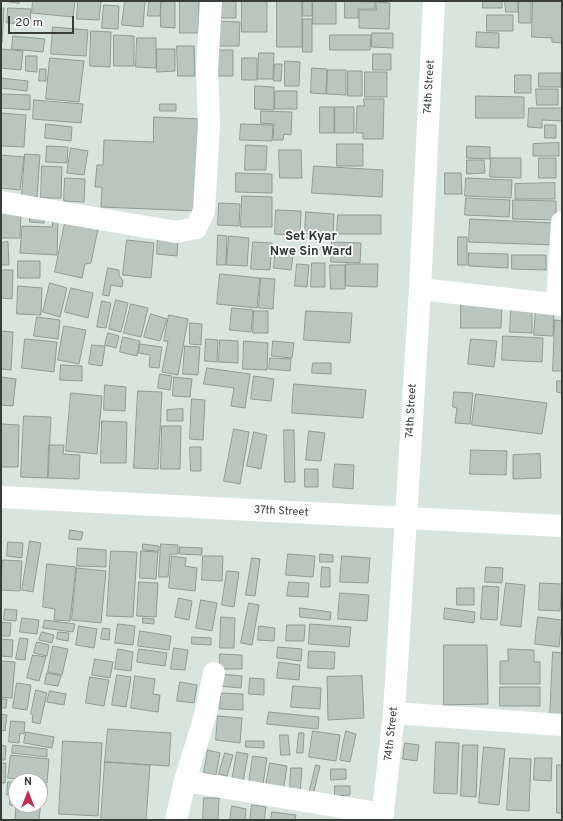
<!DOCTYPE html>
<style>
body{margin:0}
#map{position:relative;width:563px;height:821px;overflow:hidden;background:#d8e5de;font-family:Overpass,sans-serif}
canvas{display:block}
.frame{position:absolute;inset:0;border:2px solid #383d3a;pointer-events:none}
.north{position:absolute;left:8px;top:773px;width:40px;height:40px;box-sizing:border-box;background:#fff;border:1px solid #afb1b0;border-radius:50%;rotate:0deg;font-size:11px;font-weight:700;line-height:16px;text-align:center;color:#383d3a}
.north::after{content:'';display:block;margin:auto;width:14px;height:18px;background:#be2e51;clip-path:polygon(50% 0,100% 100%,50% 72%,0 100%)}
.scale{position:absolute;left:8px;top:16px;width:66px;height:18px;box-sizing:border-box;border:2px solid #383d3a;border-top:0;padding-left:5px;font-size:12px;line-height:14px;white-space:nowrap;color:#383d3a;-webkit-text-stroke:3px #fff;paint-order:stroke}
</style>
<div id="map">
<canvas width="563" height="821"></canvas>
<div class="frame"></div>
<div class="north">N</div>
<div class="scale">20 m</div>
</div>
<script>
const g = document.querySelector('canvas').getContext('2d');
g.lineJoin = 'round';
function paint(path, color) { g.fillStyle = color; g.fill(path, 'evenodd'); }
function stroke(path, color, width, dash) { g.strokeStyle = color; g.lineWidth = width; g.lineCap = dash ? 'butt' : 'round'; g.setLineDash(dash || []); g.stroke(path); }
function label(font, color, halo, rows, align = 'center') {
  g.font = font + ' Overpass,sans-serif'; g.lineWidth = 3.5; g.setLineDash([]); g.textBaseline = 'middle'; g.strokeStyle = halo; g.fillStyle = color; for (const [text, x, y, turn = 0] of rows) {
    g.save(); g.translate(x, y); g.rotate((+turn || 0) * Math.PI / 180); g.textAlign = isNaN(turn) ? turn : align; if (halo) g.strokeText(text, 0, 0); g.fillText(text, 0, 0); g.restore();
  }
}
const building = new Path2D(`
 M4 1H19V3Z
 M33 1H75L73 17 32 13Z
 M78 1H101L99 20 77 19Z
 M125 1H145L143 27 122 25Z
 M149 1H161L160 16H148Z
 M161 1H175V28L161 27Z
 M180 1H199V33H180Z
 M218 1H236V18H218Z
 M242 1H267V32H242Z
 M277 1H302V47H277Z
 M303 1H312V16H303Z
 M313 1H336V24H313Z
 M345 1 375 2V9H358V18H345Z
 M483 1H502V8H483Z
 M505 1H518V12H506Z
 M519 1H531V23H519Z
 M533 1H562V43L552 42V38L532 37Z
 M376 2 390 3 389 29 359 28V10H376Z
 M104 5 119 6 118 29 102 28Z
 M1 8H4L2 43H1Z
 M8 8 31 9 30 24 7 23Z
 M487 15H513V31H487Z
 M303 19H312V52H303Z
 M216 21 240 22 239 46H215Z
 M53 27 88 30 86 56 51 54Z
 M91 31 111 32 110 67 90 66Z
 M477 32 499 33V48L476 47Z
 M372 33H393V48L372 47Z
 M114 35 134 36V66H114Z
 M330 35H371L370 50H330Z
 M13 36 45 39 43 52 12 49Z
 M137 38H156V68L136 67Z
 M177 46H194L195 76H178Z
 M1 49 23 51 21 70 1 68Z
 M157 49H175V71L157 72Z
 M215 50H233V76H215Z
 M259 53H274L273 79H258Z
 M373 54H391V70H373Z
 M26 56H37V72L26 71Z
 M50 58 84 61 79 102 46 99Z
 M242 58H257V80H242Z
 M285 61 300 62 299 86H285Z
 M275 64H282L281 81H274Z
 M312 68 327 69 326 94 311 93Z
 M40 69H46V81H39Z
 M328 70H346V95L327 94Z
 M348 71H362V96H348Z
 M365 72H387V97H365Z
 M539 73H561V87H539Z
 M515 75H531V93H515Z
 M1 78 28 81 27 91 1 88Z
 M255 86 274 87V110L255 109Z
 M536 89H558V105H537Z
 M275 91H297V109H275Z
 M1 94 30 95V110L1 108Z
 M476 96 524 97V118H476Z
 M364 99H384L383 139H363V133H356L357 106H364Z
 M34 100 83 104 81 123 33 119Z
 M160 104H176V111H160Z
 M320 107H334V133H320Z
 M335 107H354V133H335Z
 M529 108H562V121L542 120V128L528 127Z
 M261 111 292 112 291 135 284 134 283 140H273L274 124 261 123Z
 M1 113 26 115 24 147 1 146Z
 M154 117 201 119 197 211 101 207 102 187H95L97 165H103L104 140 153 142Z
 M46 124 72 127 71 141 45 138Z
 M241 124 273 125 272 141 240 140Z
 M545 125H556V138H545Z
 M559 143V156H533V144Z
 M337 144H363V166H337Z
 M246 145 267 146 266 170H245Z
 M47 146 68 147 67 163 46 162Z
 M467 146 490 147V159L467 158Z
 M71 148 88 151 84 175 67 173Z
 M279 150H301L302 178H280Z
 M25 154 40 155 37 197 22 196Z
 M1 155 24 157 20 190 1 188Z
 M491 158H521V178L490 177Z
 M539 158H556V178H539Z
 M467 160H484L485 173 467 174Z
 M42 166 62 167 61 198H41Z
 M314 166 383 170 382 197 312 193Z
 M236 173 272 174V193L236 192Z
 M445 173H461L462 194H445Z
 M65 178 85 179 84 202 64 201Z
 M466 178 512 180 511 198 465 196Z
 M555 183V199H515V184Z
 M242 196 272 197V227H241Z
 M466 198 510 200 509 217 465 215Z
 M513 200 556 201V220L513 219Z
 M219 203 240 204 239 226 218 225Z
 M1 210 21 211 20 238H1Z
 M276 210 301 211 300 236 275 234Z
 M30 212 45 213 44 223 30 222Z
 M306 212 334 214 333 235 305 234Z
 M338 215H381V234H337Z
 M53 218 58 219 57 255 20 253 22 226 52 227Z
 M66 218 99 224 91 263 85 264 82 278 55 272Z
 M470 219 556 223 555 245 469 242Z
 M218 235 227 236 226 265H217Z
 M229 236 249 238 247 266 227 265Z
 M158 237 178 238 177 256 157 254Z
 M458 237H467V265H458Z
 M127 240 154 243 151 278 123 275Z
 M8 242 9 265H1V243Z
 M253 242 272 243 270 270 251 269Z
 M332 242 361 243 360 263 331 262Z
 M469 253 508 254V268L469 266Z
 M275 254 293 255 291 270 274 268Z
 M512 255H546V270L512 269Z
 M18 261H40V278H18Z
 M312 263H325V287H311Z
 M297 264 309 265 307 287 295 286Z
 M346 264H378L377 287 346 286Z
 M330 265H345V289H331Z
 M108 268 119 270V275L123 281 122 287 111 285 109 296 103 295Z
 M1 270H13L12 299 1 298Z
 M220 274 260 278 257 308 217 304Z
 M261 278 275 279 273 309 259 308Z
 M50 283 67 288 60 317 43 312Z
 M18 286 42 288 41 315 17 314Z
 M71 288 93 293 88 318 65 312Z
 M116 300 128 303 121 332 109 329Z
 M102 301 111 303 106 328 97 327Z
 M131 304 148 308 141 337 124 333Z
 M461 304H502L501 328H461Z
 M232 308 253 310 251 332 230 330Z
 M511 308 532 309V333L510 332Z
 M536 310 554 311 553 336 534 335Z
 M254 311H268V333H253Z
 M306 311 352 313 350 343 304 340Z
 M151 314 167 319 160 341 144 337Z
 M169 315 188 319 178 375 162 372 168 341H164Z
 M37 317 60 320 58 339 34 336Z
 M555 320 562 321V371H553Z
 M190 323 202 324 201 345 190 344Z
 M64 326 86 330 79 364 58 360Z
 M1 331 13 332 11 370 1 369Z
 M108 333 119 336 116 348 105 345Z
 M503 336 543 338 542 362 502 360Z
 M123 337 140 341 137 356 120 352Z
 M25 339 57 342 54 372 22 368Z
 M206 339 218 340 217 362 205 361Z
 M471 339 497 341 494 367 468 364Z
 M220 340 238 341V363L219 362Z
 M244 341 268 343 267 370 243 369Z
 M273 341 294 343 292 358 272 356Z
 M140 344 162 347 159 368 149 367 150 355 139 353Z
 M92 345 105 346 102 366 89 364Z
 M185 346 200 347 198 375 183 374Z
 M270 358 291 359 290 371 269 369Z
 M313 363H331V374L312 373Z
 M61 365 82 366V381L60 380Z
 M207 368 250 374 245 408 231 406 234 388 204 384Z
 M160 374 172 376 170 390 158 388Z
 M254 376 274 379 271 401 251 399Z
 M1 377 16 379 13 406 1 405Z
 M174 377 192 379 190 397 173 396Z
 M557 381H562V393L557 392Z
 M294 384 366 390 363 418 292 413Z
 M105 385 126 387 125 411 104 410Z
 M138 391 162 392 158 469 134 468Z
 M454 392 473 393 470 424 455 423 457 408 453 407Z
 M71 393 102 396 97 454 66 451Z
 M476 394 547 403 542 434 472 425Z
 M192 399 205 400 203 440 190 439Z
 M183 409V421H167V410Z
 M24 416 51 417 48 478 21 477Z
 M102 421 127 422 126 463H101Z
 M1 424 19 425 18 467H1Z
 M162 426H181L180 469H161Z
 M234 429 249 432 240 484 224 481Z
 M284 430H294L295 482H285Z
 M309 431 325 433 321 461 306 460Z
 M254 432 267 435 261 469 247 466Z
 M49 445H64L63 454 80 455 79 479 48 478Z
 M190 447H201V471H191Z
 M471 450 507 451 506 475 470 474Z
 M540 454 541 478 513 479V455Z
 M335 464 354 465 353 489 333 487Z
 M305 469H318V487H305Z
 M70 530 83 532 81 540 69 539Z
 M30 541 41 543 33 592 22 590Z
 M8 542 23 543 22 558 7 556Z
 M143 544 159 546V551L143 550Z
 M161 544 178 545V554H170L168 577H159Z
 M180 547 202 548V555L180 554Z
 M78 548 106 550V567L77 566Z
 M111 551 137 552 133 617 107 616Z
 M141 551 158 552 156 579 140 578Z
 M288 554 315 556 313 577 286 575Z
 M320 554 333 555V562H320Z
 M172 556 186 558 185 566 197 568 195 591 169 588Z
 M203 556H223L222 581 202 580Z
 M342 556 370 558 368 583 340 582Z
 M252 558 260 559 255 596 246 595Z
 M3 560 22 561 20 591 1 590Z
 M47 564 76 567 70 621 54 620 55 609 43 607Z
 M322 567 330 568V587H321Z
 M486 567 503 568 502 583 485 582Z
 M77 568 106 571 101 623 72 620Z
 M227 571 239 572 234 607 222 605Z
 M139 582 158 583 156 617 137 616Z
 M289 582 309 583 308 597 287 596Z
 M506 583 525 585 521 627 501 625Z
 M540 583 562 584 560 611 539 610Z
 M483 586 499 587 497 620 481 619Z
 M457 588H474V605H457Z
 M340 593 369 595 367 621 338 619Z
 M179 598 192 601 189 620 175 617Z
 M201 600 217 603 212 631 196 628Z
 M249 603 259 605 252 645 241 643Z
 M300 608 331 612 330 620 300 617Z
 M445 608 475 612 474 623 444 619Z
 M5 609 17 610 16 621 4 620Z
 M221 617 235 618 234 648H220Z
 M538 617 562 620 559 647 535 644Z
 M22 618 39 620 37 634 20 632Z
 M143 618 154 619V624L143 623Z
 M45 620 75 624 73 632 43 628Z
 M1 622 11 623 10 636H1Z
 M118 624 135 626 133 645 115 643Z
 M310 624 351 627 349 647 309 644Z
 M287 625H305L304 641H286Z
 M79 626 97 629 94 648 76 645Z
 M259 626 275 628 274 641 258 640Z
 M103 628 110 629 109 640 101 639Z
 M140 631 171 636 169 650 138 646Z
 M42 632 54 635 52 643 39 640Z
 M58 632 69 633 68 641 57 639Z
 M192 637 211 638V645L192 644Z
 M20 638 28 639 25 660 16 659Z
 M1 639 13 640 12 657 1 656Z
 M37 642 49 645 47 656 34 653Z
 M444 645H487L488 704 444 705Z
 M53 646 68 649 62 675 48 672Z
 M278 647 302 649 301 661 277 658Z
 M174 648 188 650 185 670 171 669Z
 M118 649 133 652 131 671 115 669Z
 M139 649 167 653 165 666 137 662Z
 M508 649 534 650V662H540V684H500V661H508Z
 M309 651 335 652 334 669 308 668Z
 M553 652 562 653V717H550Z
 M220 654 242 655V669H220Z
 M33 655 46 657 39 681 27 678Z
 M95 659 113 662 110 678 92 675Z
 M1 661 15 662 12 698 1 697Z
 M279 662 300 665 299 680 277 678Z
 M47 673 61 676 58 686 45 684Z
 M219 674 242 676 241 688 218 686Z
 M117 675 131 677 126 707 112 705Z
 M135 676 155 679 153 694 160 695 158 712 131 708Z
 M362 676 364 718 328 720 327 677Z
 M90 677 109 680 104 706 86 703Z
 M250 678 264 679V695L249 694Z
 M180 682 197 685 194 703 177 701Z
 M17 683 31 685 27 710 13 708Z
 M293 686 321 688 320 709 291 707Z
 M500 687H540V706H500Z
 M36 690 47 693 40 724 32 722 33 715 31 714Z
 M50 691 66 694 64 705 47 702Z
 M221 693 243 694V710L220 709Z
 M1 699H7L6 708H1Z
 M269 712 319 717 318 729 267 724Z
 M1 714 7 715 5 731 1 730Z
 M218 716 242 718 240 743 216 740Z
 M11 721 25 722 24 734 20 733 19 743 9 742Z
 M108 729 171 733 169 766 105 762Z
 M313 731 340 735 336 761 309 757Z
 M346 731 356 734 350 762 340 760Z
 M26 732 54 737 52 748 24 743Z
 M299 733H304L303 753H297Z
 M280 735H288L290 755H281Z
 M63 741 102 743 98 816 59 814Z
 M246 741H264V748L246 747Z
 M436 742 459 743 457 794 434 793Z
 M405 743 419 745 417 761 403 759Z
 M1 745 6 746 5 760H1Z
 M13 745 47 749V757L12 753Z
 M463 745H478L476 797 461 796Z
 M484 747 505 749 499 805 479 803Z
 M208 750 220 753 216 775 204 773Z
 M237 752 248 754 243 782 232 781Z
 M225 753 233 755 227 776 219 774Z
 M11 755 49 759 47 783 40 782V781L8 778Z
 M253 756 267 758 263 784 249 782Z
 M510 758 531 759 529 811 507 810Z
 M535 758H552L551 781 534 780Z
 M105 762 150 765 146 820H101Z
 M1 763H6L5 783H1Z
 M270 763 287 766 283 793 265 790Z
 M316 765 320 766 313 795 309 794Z
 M557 765H562V813H557Z
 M291 768H302L300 793 290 792Z
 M331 769H346V779L331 780Z
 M8 782H16V796L7 795Z
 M40 785H47L46 799 40 798Z
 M335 786H350V795L335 796Z
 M10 798 16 799V805H40V801H41L39 820H15L16 806 10 805Z
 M204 798H219L218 820H203Z
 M252 805 266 807 264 820H250Z
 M232 806 246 809 245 820H230Z
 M272 812 296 815 295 820H271Z`);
const minor = new Path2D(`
 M1 202 176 232 196 228 204 211 209 124 207 70 211 1
 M420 289 562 305
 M557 304 562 222
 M1 497 562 526
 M214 673 205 716 185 781 383 814
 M394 713 562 725
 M176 820 185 781
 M382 820 394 713 420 289 434 1`);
const streetNames = [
 ["74th Street",430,87,-87],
 ["74th Street",412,411,-87],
 ["37th Street",281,512,3],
 ["74th Street",392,734,-84]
];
const quarterNames = [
 ["Set Kyar",311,237],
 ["Nwe Sin Ward",311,252]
];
paint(building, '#b9c6bf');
stroke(building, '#8f9b94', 1);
stroke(minor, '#fff', 22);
label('11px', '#383d3a', '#fff', streetNames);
label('bold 13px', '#303a35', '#fff', quarterNames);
</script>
